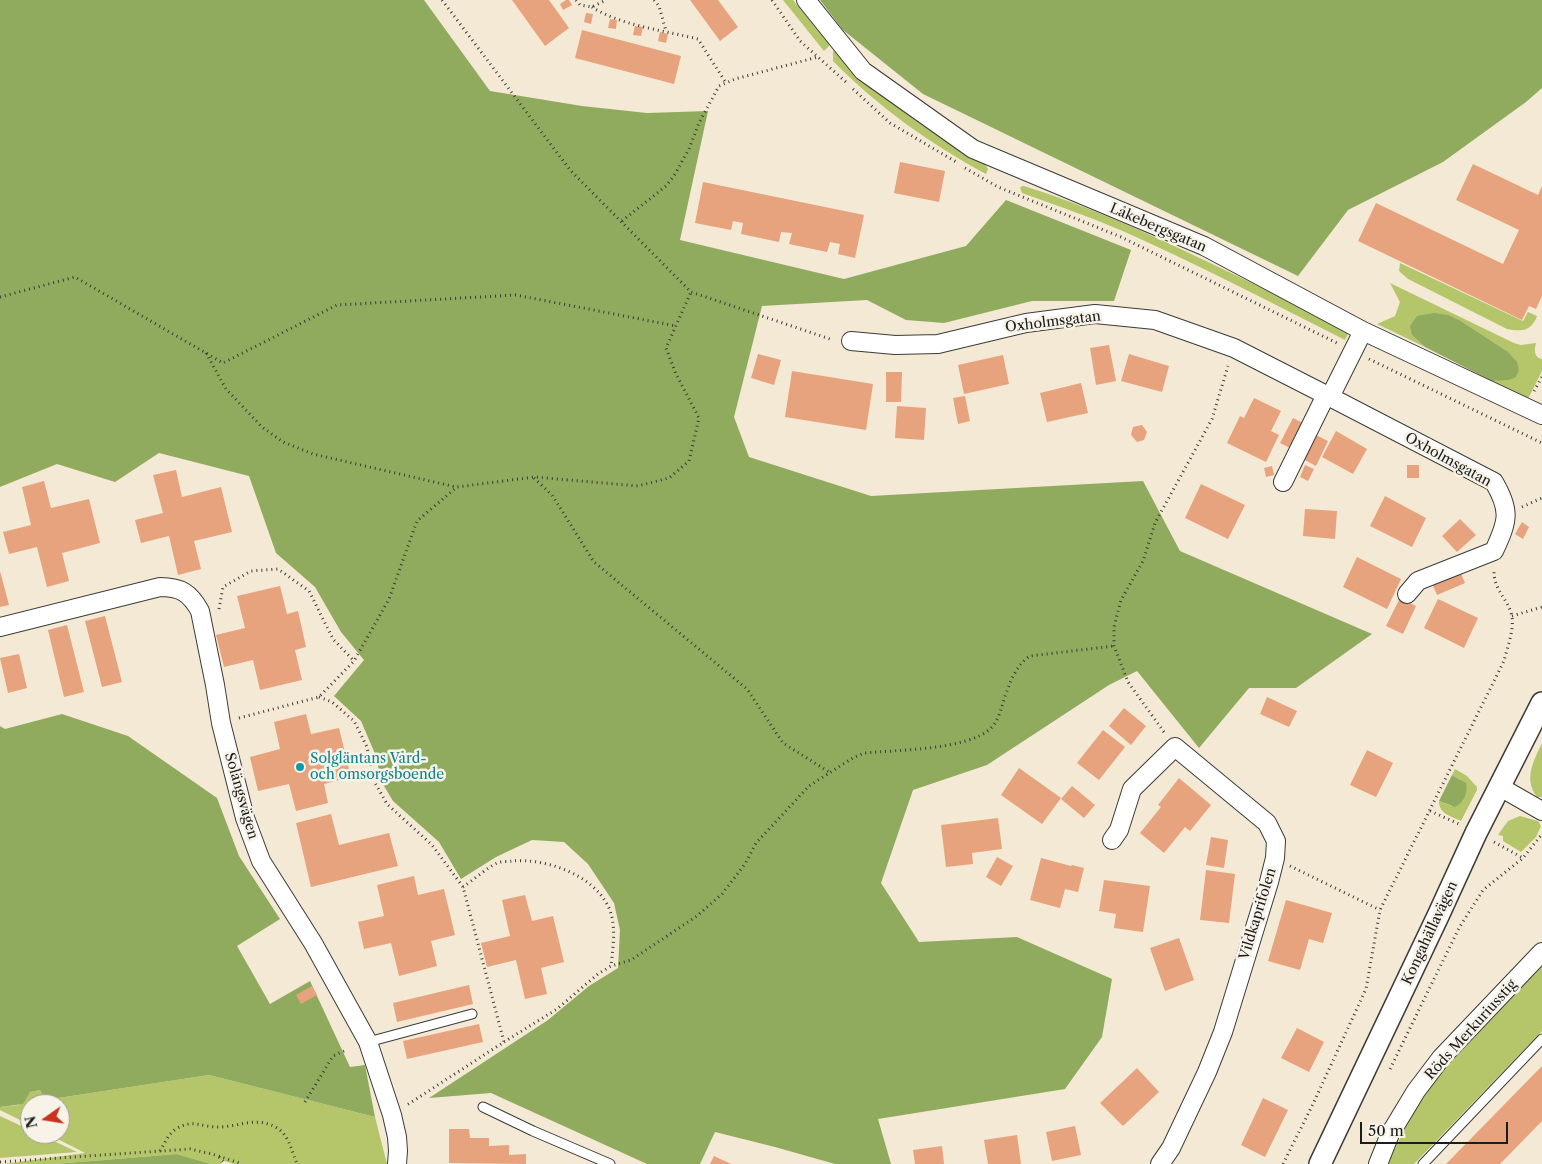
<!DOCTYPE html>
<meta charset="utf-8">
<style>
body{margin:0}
#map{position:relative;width:1542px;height:1164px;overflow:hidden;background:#f4e9d4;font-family:"Libre Caslon Text",serif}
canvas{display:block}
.north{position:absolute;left:20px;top:1094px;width:50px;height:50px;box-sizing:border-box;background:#f7f3e8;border:1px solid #9f9d96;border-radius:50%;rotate:257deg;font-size:14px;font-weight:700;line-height:20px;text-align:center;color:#1c1c1c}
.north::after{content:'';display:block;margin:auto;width:18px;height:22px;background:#c8321e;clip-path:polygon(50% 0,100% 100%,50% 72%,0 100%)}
.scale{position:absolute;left:1360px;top:1122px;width:148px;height:22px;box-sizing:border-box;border:2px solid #1c1c1c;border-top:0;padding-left:6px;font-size:15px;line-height:18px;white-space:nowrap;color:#1c1c1c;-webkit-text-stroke:4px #f7f3e8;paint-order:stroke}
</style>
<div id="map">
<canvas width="1542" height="1164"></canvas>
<div class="north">N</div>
<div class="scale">50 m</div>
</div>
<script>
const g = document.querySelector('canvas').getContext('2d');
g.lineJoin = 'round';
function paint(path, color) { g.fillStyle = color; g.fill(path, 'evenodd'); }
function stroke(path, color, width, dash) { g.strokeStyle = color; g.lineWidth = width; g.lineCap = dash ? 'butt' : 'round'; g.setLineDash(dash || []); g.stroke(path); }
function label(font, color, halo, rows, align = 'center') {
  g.font = font + ' "Libre Caslon Text",serif'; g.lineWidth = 5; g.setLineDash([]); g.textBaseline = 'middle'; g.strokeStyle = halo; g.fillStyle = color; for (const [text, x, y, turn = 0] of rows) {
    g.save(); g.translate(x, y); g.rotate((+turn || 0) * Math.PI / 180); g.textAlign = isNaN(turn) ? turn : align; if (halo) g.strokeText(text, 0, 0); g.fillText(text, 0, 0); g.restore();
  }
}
const green = new Path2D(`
 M783 0H793L830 45 824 51Z
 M833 50 889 101 923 126 985 164 988 169 986 174C929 143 878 107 833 61Z
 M1022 186H1024C1088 206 1148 233 1208 262 1255 284 1301 307 1348 331V334L1345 340C1276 305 1207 269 1136 237 1099 220 1061 207 1022 193L1020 188Z
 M1400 263 1523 321 1528 312 1537 316C1532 331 1521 332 1507 329L1408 279 1399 271Z
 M1390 283 1514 343 1521 345 1536 343C1534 350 1534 358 1542 359V371L1528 399 1492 381H1497L1507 351 1461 321 1412 335 1425 347 1377 324 1395 316 1400 302Z
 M1542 743V797H1537C1523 779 1534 760 1542 743Z
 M1455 769 1467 776 1477 787V790L1461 821C1451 816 1439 814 1439 801L1451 806 1461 780 1452 775Z
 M1520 816 1538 821 1541 826 1536 837 1521 852 1503 841V836L1498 835 1508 821Z
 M1542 966V1031L1414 1164H1387L1411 1117 1438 1076Z
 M209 1075 375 1117 387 1164H234L221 1160 222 1164H211L177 1154 55 1164H3L85 1153 48 1134H60V1104H30V1125L0 1110V1107L19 1105 30 1092 40 1090 45 1100Z
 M0 1116 30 1130V1134H39L77 1152 0 1158Z`);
const forest = new Path2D(`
 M0 0H424L490 91 582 106 647 113 708 111 680 240 844 279 966 246 1006 200 1131 250 1114 301H1032L944 323 906 320 867 300 762 306 734 417 749 457 871 496 1143 481 1180 551 1372 634 1296 688H1249L1199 748 1137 671 1109 685 987 765 913 790 881 883 919 942 1017 937 1112 979 1102 1037 1065 1089 878 1119 891 1164H835L775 1147 715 1132 700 1164H647L491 1093 429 1098 548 1020 589 986 618 968 620 930 614 903 588 864 564 842 532 840 496 857 461 879 439 842 393 801 381 781 376 756 361 721 334 696 364 660 341 632 315 587 276 553 249 476 159 453 115 482 57 464 0 487Z
 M820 0H1542V88L1526 102 1443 162 1348 210 1298 276 923 94 843 30Z
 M1434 313 1448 315 1461 321 1507 351 1517 362 1519 370 1516 377 1509 380 1492 381 1425 347 1412 335 1410 326 1417 316Z
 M62 714 128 736 217 798 239 856 280 919 237 946 270 1004 310 981 350 1067 365 1065 375 1117 209 1075 45 1100 40 1090 30 1092 23 1104 0 1107V726L5 729Z
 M1452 775 1466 783C1468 792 1465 802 1455 807L1439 801Z
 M177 1154 211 1164H55Z`);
const building = new Path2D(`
 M512 0H549L569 28 545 46Z
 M566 0H569L572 5 563 10 560 4Z
 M690 0H718L738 27 720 41Z
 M586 13 593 14 591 24 584 22Z
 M610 19 617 20 616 29 608 28Z
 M635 26 643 27 641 36 633 35Z
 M582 30 681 56 674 84 575 58Z
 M660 32 668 34 666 43 658 41Z
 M900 162 945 171 939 202 894 193Z
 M1473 164 1538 195 1542 186V296L1536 309 1529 306 1522 320 1358 241 1376 203 1503 264 1519 230 1456 200Z
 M703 182 864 215 855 258 838 254 840 244 830 242 827 252 789 244 792 233 781 232 779 242 741 234 743 223 733 221 731 230 695 223Z
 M1109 345 1116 381 1096 385 1090 348Z
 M758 354 781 360 774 385 751 378Z
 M1129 354 1169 366 1162 392 1121 381Z
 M1003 355 1009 384 964 394 958 365Z
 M792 371 873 384 866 430 785 417Z
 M886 372H902L901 402H886Z
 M1081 383 1088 413 1047 422 1040 393Z
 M965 396 970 421 958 424 953 398Z
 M1254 398 1281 411 1271 431 1279 435 1266 462 1227 443 1240 416 1244 418Z
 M897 406 926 408 924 440 895 438Z
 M1293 418 1305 424 1292 449 1280 443Z
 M1142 425 1147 432 1144 440 1137 442 1131 435 1133 427Z
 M1336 431 1367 449 1353 474 1322 457Z
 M1316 435 1328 441 1316 466 1303 459Z
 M1305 465 1314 469 1308 481 1300 477Z
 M1407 465H1419V478H1407Z
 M1272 466 1274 475 1266 477 1264 468Z
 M176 470 182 497 221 487 232 532 194 541 201 569 178 575 169 536 141 543 135 520 163 513 153 475Z
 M44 481 51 508 89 499 100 543 62 553 69 581 47 587 37 547 9 554 3 532 31 525 22 487Z
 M1201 484 1245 505 1228 539 1185 518Z
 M1385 496 1426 518 1412 547 1370 526Z
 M1305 509 1337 511 1335 539 1303 536Z
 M1460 519 1476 535 1457 552 1442 536Z
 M1522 522 1529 527 1523 539 1515 534Z
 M1357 557 1401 579 1387 609 1343 587Z
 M1459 569 1465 583 1437 595 1431 581Z
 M0 571 9 605 0 607Z
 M280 586 287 614 298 611 306 647 295 650 302 680 260 690 253 660 224 667 216 635 245 628 237 596Z
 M1400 598 1416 606 1403 634 1386 626Z
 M1438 599 1478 618 1464 648 1424 628Z
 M105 616 122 682 102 687 85 621Z
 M67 625 84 692 64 697 48 630Z
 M19 654 27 688 8 693 0 658Z
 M1267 697 1297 711 1289 727 1260 714Z
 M1124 708 1146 726 1131 745 1109 726Z
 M306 714 311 734 339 728 351 777 324 784 328 803 296 811 289 784 258 791 250 757 280 749 274 722Z
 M1103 730 1125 747 1099 780 1077 763Z
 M1367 750 1393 763 1376 797 1350 785Z
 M1019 768 1061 798 1042 824 1001 795Z
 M1179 778 1211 805 1190 831 1185 827 1164 853 1140 833 1161 807 1158 805Z
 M1072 786 1095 805 1084 818 1061 799Z
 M331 814 339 845 389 833 398 866 311 887 296 823Z
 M998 818 1002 849 972 853 973 864 946 867 941 825Z
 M1211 837 1228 840 1224 868 1206 865Z
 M997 857 1013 866 1001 886 986 877Z
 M1041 858 1071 866 1072 865 1084 868 1078 892 1065 889 1060 908 1030 900Z
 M1206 870 1235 874 1229 923 1200 920Z
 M414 876 418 895 444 889 455 935 431 941 437 966 399 976 391 943 364 949 358 922 384 916 377 885Z
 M1104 880 1150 886 1143 932 1114 928 1116 914 1099 911Z
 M525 895 532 921 553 916 564 962 541 968 547 994 525 999 516 960 487 967 481 943 510 936 502 900Z
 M1286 900 1332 913 1323 943 1309 939 1300 970 1268 961Z
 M1179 938 1194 980 1165 991 1150 948Z
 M469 985 473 1004 397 1022 393 1003Z
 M312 986 317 995 301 1004 296 995Z
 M479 1024 483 1042 407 1059 403 1041Z
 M1297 1028 1324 1042 1309 1072 1281 1058Z
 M1542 1066V1121L1500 1164H1446Z
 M1137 1068 1159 1092 1123 1126 1100 1103Z
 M1263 1098 1288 1110 1265 1157 1241 1145Z
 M1075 1126 1081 1155 1052 1161 1046 1132Z
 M449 1129H469L470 1138H489V1146L509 1145V1155L526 1154V1164L449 1163Z
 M1017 1135 1021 1164H988L984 1140Z
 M942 1146 944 1164H915L913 1150Z
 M714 1156 731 1164H710Z`);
const path = new Path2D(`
 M442 0 570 170 691 292 833 340
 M576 0 580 5 592 7 606 0
 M654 0 659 6 666 31
 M772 0 800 41 847 83
 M592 7C619 25 666 31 698 39L726 83
 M853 89 890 123 958 163
 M965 168 998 187 1121 237 1337 343
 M622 221 666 186 675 174 689 149 699 123 719 86 735 79 818 57
 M0 297 75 277 223 363 337 305 516 295 676 326
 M206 353 226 389 262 427 283 442 313 454 456 487
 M1369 359 1542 443
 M1534 391 1542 377
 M534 478 552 495 594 562 747 689 783 743 829 772
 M1522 507 1542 498
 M219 609 223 587 251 571 278 569 309 591 333 639 354 661
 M1512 616 1542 607
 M319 697 332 702 354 721 367 747 375 783 387 804 432 845 463 887 504 1042 407 1105
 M239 718 319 697 354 661 389 599 417 521 457 487 534 477 638 486 669 478 689 461 699 418 676 374 666 348 691 292
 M1164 732 1128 682 1114 646V627L1121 600 1143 561 1155 523 1212 419 1228 366
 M1430 811 1459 824
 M1494 842 1523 858
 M1290 866 1380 910
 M463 887C472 881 488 867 497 863 502 861 508 862 512 861 545 858 592 874 608 906 617 924 613 946 611 966
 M504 1042 557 1009 598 974 611 966 631 960 697 916 722 894 745 864 756 843 809 786 851 759 864 753C897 750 966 750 990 729 996 724 999 716 1001 709 1007 691 1013 667 1030 656L1114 646
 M1390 1069 1459 928 1483 890 1523 858 1542 834
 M305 1102 333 1056 344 1051
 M160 1151C165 1143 168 1134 176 1129 193 1118 203 1128 221 1127 240 1126 258 1116 277 1128 289 1135 292 1152 297 1164
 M219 1157 225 1164
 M0 1162 190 1149 212 1154 242 1164
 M1283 1164 1313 1104 1366 989 1380 910 1504 661C1507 648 1514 631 1512 617 1509 599 1493 591 1494 569`);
const service = new Path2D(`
 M368 1042 472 1014
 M483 1107 533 1131 610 1164
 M1423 1164 1542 1039`);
const minor = new Path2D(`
 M806 0 863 71 973 149 1204 246 1363 331 1542 415
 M851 341 895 345 938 344 1026 323 1095 314 1155 320 1234 348 1330 397 1363 331
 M1330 397 1494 482C1511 511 1508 521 1494 551L1418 581 1407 594
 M1283 482 1326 395
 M0 627 160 587C181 587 190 593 200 611L215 685 221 723 245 818 261 861 313 943 368 1042 392 1115 397 1137 398 1151 397 1164
 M1500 787 1542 811
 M1112 840 1119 830 1132 789 1175 747 1267 823 1276 841 1275 858 1269 882 1223 1032 1207 1072 1171 1148 1160 1164
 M1378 1164 1390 1134 1416 1091 1441 1058 1542 952`);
const tertiary = new Path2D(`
 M1320 1164 1438 916 1476 833 1542 703`);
const markers = [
 [300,767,5,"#0f9aa8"]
];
const streetNames = [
 ["Låkebergsgatan",1158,228,23],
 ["Oxholmsgatan",1053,322,-7],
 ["Oxholmsgatan",1448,460,29],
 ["Solängsvägen",241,796,74],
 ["Vildkaprifolen",1258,914,-73],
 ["Kongahällavägen",1430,933,-65],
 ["Röds Merkuriusstig",1471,1030,-48]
];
const cultureNames = [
 ["Solgläntans Vård-",310,759],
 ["och omsorgsboende",310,775]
];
paint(green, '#b5c66a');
paint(forest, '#90ab5e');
paint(building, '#e6a37d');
stroke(service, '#3c3b38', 11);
stroke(minor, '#3c3b38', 20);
stroke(tertiary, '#3c3b38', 24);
stroke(path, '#3c3b38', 3, [1, 4]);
stroke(service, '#fff', 9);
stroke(minor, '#fff', 18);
stroke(tertiary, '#fff', 21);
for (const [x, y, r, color] of markers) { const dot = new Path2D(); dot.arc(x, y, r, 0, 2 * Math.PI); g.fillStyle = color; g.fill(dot); stroke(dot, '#f7f3e8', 2); }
label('14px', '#1c1c1c', '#f7f3e8', streetNames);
label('14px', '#0d838f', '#f7f3e8', cultureNames, 'left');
</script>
